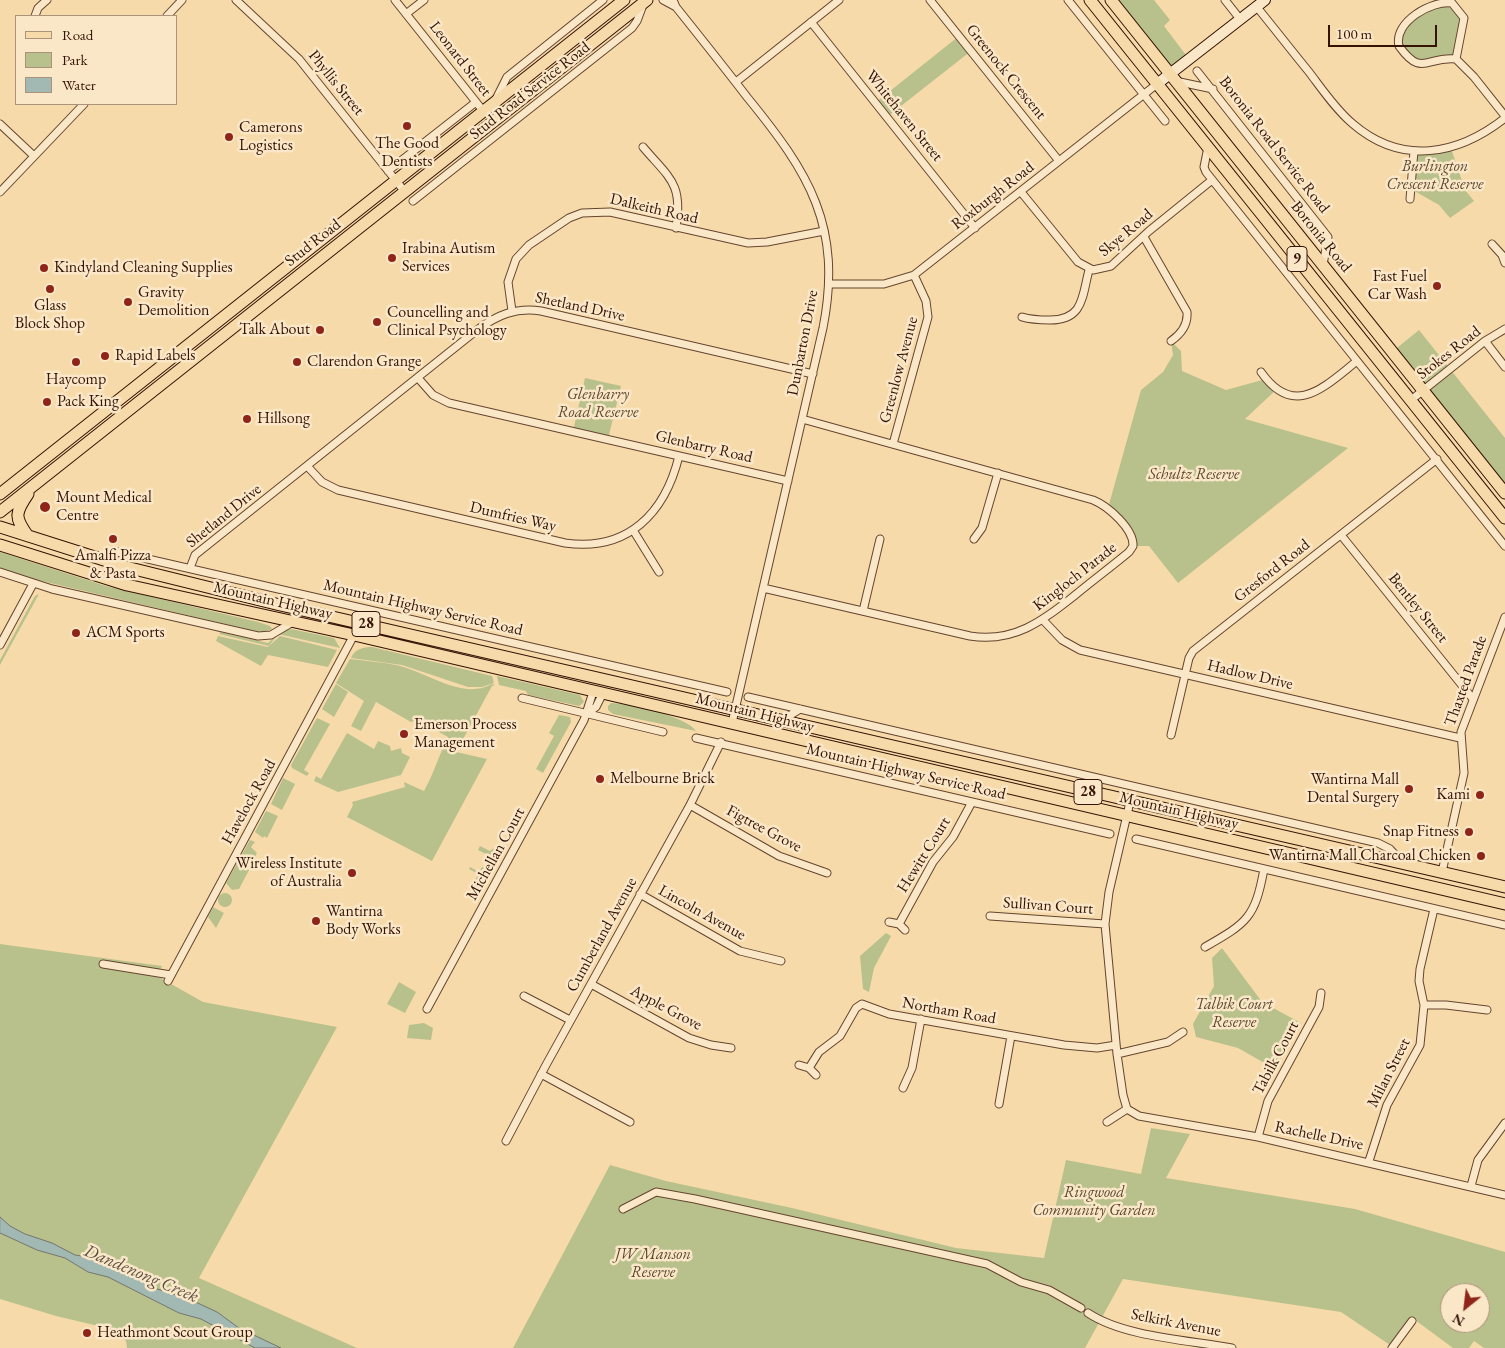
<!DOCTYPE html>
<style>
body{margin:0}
#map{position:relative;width:1505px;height:1348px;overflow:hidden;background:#f7daaa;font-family:"EB Garamond",serif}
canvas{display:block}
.legend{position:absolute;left:15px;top:15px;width:162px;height:90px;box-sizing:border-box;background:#fae7c8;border:1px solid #ab927a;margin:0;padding:6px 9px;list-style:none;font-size:15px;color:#341304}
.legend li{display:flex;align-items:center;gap:10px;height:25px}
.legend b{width:25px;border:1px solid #ab927a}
.north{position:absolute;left:1440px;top:1283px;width:50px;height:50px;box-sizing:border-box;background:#fae7c8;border:1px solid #ab927a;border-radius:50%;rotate:209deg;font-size:14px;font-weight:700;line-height:20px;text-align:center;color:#341304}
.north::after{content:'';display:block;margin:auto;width:18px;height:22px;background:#8f2418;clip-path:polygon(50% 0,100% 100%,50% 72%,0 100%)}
.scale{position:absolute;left:1328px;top:25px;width:109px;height:22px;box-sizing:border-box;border:2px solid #341304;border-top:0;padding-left:6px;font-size:15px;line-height:18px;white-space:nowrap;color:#341304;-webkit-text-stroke:4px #fae7c8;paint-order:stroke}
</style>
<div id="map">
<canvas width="1505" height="1348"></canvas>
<ul class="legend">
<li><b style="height:6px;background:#f7daaa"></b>Road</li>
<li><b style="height:14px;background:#b8c18c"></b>Park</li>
<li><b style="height:14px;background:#a1b8b3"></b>Water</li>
</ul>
<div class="north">N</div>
<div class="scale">100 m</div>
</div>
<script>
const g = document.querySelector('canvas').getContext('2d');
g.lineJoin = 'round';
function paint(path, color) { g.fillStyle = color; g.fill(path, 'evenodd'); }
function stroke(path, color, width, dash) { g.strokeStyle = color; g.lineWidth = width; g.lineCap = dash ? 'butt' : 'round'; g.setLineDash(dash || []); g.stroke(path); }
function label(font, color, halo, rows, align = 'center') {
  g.font = font + ' "EB Garamond",serif'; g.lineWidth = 5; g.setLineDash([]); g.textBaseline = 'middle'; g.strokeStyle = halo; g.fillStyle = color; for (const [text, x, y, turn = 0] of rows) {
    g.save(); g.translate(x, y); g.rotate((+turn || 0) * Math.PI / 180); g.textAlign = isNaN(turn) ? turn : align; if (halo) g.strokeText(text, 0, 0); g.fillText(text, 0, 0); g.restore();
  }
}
const green = new Path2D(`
 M1111 0H1154L1170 20 1164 26 1189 59 1170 75Z
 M1444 2 1462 12 1456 59 1420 64 1399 46 1404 25Z
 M959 36 971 51 887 117 875 103Z
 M1451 148 1465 190 1474 201 1450 218 1439 205 1411 189 1414 151Z
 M1419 330 1505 438V493L1392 352Z
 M1171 341 1181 351 1182 371 1226 390 1266 379 1277 389 1245 419 1348 448 1178 583 1149 546H1133V543L1108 508 1141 390 1163 372 1173 355Z
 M585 378 621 386 608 439 573 431Z
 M0 552 106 586 258 622 270 626 272 629 263 632 255 631 33 579 0 568Z
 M39 594 0 665V660L35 596Z
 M291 629 334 638 340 648 278 634 269 646 219 634 221 632 268 643C275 637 281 630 291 629Z
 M218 636 268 647 280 636 337 650 328 667 268 655 261 666 216 641Z
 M372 647 492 676 494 683 482 687H468L402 665 351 658C354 649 364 647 372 647Z
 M350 659C365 661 381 662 396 665 426 671 462 701 492 684L495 685 492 686 456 752 487 759 432 861 347 817 353 805 352 802 405 787 404 782 424 791C434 773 439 755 448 737L418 720 411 722 376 702 361 731 351 726 364 701 336 683Z
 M497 676 580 695 584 702 579 706 528 695 526 691 499 685Z
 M336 684 348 692 334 717 322 709Z
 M611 703C628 703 688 717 696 731L613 714 608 710V706Z
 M559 715 570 717 571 722 543 773 536 769 554 736 549 733Z
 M317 718 330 724 304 770 309 773 307 776 292 768 291 765Z
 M347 733 374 749 378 741 390 746 391 751 401 748 402 753 410 757 401 775 338 792 314 781 316 776 321 779Z
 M283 778 295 784 282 810 271 804Z
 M266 811 278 816 267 838 264 836 263 838 255 832Z
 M250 840 255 842 251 847 257 853 252 862 246 863V868L249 870 239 889 232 890 226 883Z
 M480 846 490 851 495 847 501 850 493 866 485 862 488 855 478 850Z
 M470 867 479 872 482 867 490 871 482 885 475 881 478 874 469 869Z
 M218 900a7 7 0 1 1 14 0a7 7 0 1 1-14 0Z
 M213 907 224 913 216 928 208 917Z
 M886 933 891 936 874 968 869 992 863 989 860 956Z
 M0 944 162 966 157 976 203 1002 337 1027 199 1278 357 1348H127L126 1341 111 1329 56 1316 0 1299Z
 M1222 948 1262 1002 1301 1023 1275 1069 1238 1048 1196 1037 1193 1024 1214 986 1212 958Z
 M399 982 416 992 405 1013 387 1004Z
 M424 1023 433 1028 431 1040 407 1038 409 1025Z
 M1151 1128 1190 1134 1166 1178 1355 1209 1505 1252V1348H1484L1474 1341 1469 1348H1453L1411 1317 1390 1345 1341 1312 1123 1279 1085 1348H513L610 1165 666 1181 792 1208 956 1248 1044 1258 1066 1160 1141 1174ZM1450 1293H1480V1323H1450Z`);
const water = new Path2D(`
 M0 1217 10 1226 25 1234 52 1243 75 1255 95 1258 117 1266 154 1288 189 1299 217 1312 239 1328 281 1348H255L201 1319 179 1313 108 1277 88 1272 65 1258 37 1250 0 1233Z`);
const street = new Path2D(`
 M236 0 299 59 405 192
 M395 0 484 112
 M663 0 676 7
 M673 0 676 7C700 37 724 67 747 97 809 173 843 226 823 328L732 723
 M930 0 1059 161
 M1068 0 1165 121
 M1225 0 1240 19
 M1256 6C1274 28 1291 50 1309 72 1322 89 1336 110 1353 124 1402 166 1458 155 1505 118
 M406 14 424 0
 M35 16 38 8 47 0
 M167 16 182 0
 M811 22 975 228
 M1456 59 1464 18 1452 3C1432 0 1393 22 1399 46 1422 78 1426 56 1456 59L1474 77 1505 116
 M1197 71 1328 237 1323 265
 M1175 81 1213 89
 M736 82 839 0
 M495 101 507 77 603 0
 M0 124 34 156
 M643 147C670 179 683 183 676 228
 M1208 147 1204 167 1206 172 1505 546
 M388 171 476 102
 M0 192 84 104
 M1021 192 1078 262 1093 270 1111 266 1149 231 1212 180
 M1410 199 1414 151
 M413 201 632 28 637 21 643 5
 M1144 237 1187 312C1188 324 1181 334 1171 341
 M1492 244 1502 255 1505 263
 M829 284H884L914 275 1157 84
 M512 311 508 282 516 259 529 245 569 218 582 213 610 212 748 243 767 242 824 231
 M1022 317C1032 320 1040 320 1050 320 1084 320 1082 296 1089 270
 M1485 341 1505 367
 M1261 372C1294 419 1324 387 1357 361
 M418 378 433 395 449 403 788 481
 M1411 400 1485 341 1505 329
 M893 444 928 317 926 301 914 275
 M307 466 322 482 338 490 565 543C628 552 665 513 679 456
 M633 530 659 572
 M1341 535 1473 699
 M974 539 982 528 998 473
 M113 551 727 692
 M190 568 195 555 477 330C497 315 516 307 541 311L813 374
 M0 572 52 589 258 636 271 635 293 622
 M763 588 970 636C1014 643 1042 621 1074 596 1092 581 1111 567 1129 552L1133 546C1134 529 1108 506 1093 500L802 419
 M863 611 880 539
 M1043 620 1062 640 1080 650 1460 738
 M0 645 33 584
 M748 697 1378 843 1390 849 1402 862
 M522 698 663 732
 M588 713 596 707 602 695
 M781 721 800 709
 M1171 735 1189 658 1193 651 1437 459
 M696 738 1110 834
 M1130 802 1109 892 1105 924 1117 1054 1123 1095 1127 1109 1139 1116 1258 1137 1505 1195
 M690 805 779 856 827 873
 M1136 839 1505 925
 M1442 872 1464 773 1461 732 1505 617
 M640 894 740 951 781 961
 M990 916 1105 924
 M889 922 899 924 905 930
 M899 924 933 862 953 837 972 802
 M1205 947C1247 923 1255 918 1264 869
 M103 964 171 975
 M168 981 354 635
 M591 984 689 1038 711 1045 731 1048
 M524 996 570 1020
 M1424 1005H1446L1487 1010
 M427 1009 584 720 593 692
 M1117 1054 1168 1042 1183 1032
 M799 1065 809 1068 816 1075
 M809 1068 819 1052 840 1036 856 1008 862 1004 889 1014 1064 1045 1097 1048 1116 1045
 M541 1074 630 1122
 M903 1088 912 1068 921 1019
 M999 1104 1011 1036
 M1107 1122 1127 1109
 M1258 1137 1268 1101 1319 1007 1321 993
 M506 1141 546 1065 690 805 721 742
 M1369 1161 1387 1105 1420 1045 1424 1005 1419 981 1420 969 1434 909
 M1471 1186 1478 1160 1505 1123
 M623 1209 656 1192 695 1199 987 1264 1021 1282 1049 1290 1081 1308
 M1088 1313C1124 1337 1188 1340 1232 1348
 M1392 1348 1412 1321`);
const secondary = new Path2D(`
 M1157 84 1265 0`);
const primary = new Path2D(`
 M1090 0 1505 518
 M1111 0 1505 493
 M0 494 624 0
 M0 512 647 0
 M0 527 126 567 276 604 1505 887
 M28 536C14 517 15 513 28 494
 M0 545 127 585 354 635 1505 904`);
const markers = [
 [407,126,5,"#8f2418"],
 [229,137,5,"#8f2418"],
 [392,258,5,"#8f2418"],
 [44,268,5,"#8f2418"],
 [1437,286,5,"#8f2418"],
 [50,289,5,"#8f2418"],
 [128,302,5,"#8f2418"],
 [377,322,5,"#8f2418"],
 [320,330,5,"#8f2418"],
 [105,356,5,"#8f2418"],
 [76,362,5,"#8f2418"],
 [297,362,5,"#8f2418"],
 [47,402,5,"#8f2418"],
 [247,419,5,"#8f2418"],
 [45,507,6,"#8f2418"],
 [113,539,5,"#8f2418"],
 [76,633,5,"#8f2418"],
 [404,734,5,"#8f2418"],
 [600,779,5,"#8f2418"],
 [1409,789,5,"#8f2418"],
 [1480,795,5,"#8f2418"],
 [1469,832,5,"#8f2418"],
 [1481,856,5,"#8f2418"],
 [352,873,5,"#8f2418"],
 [316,921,5,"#8f2418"],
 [87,1333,5,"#8f2418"]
];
const shields = [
 [1297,259,20],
 [366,624,28],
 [1088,792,28]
];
const shieldNames = [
 ["9",1297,259],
 ["28",366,624],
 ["28",1088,792]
];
const streetNames = [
 ["Leonard Street",460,59,52],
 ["Greenock Crescent",1006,72,51],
 ["Phyllis Street",336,83,51],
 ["Stud Road Service Road",530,91,-38],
 ["Whitehaven Street",904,116,51],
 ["Boronia Road Service Road",1274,145,52],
 ["Roxburgh Road",993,196,-38],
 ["Dalkeith Road",654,209,13],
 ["Skye Road",1126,233,-40],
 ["Boronia Road",1321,237,51],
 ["Stud Road",313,243,-38],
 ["Shetland Drive",580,307,12],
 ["Dunbarton Drive",803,343,-79],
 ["Stokes Road",1449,353,-38],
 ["Greenlow Avenue",899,370,-75],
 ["Glenbarry Road",704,447,13],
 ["Shetland Drive",224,516,-39],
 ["Dumfries Way",513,517,13],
 ["Gresford Road",1272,571,-38],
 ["Kingloch Parade",1075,577,-38],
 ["Mountain Highway",273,601,13],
 ["Mountain Highway Service Road",423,608,13],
 ["Bentley Street",1418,608,51],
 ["Hadlow Drive",1250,675,13],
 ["Thaxted Parade",1466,681,-70],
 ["Mountain Highway",755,713,14],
 ["Mountain Highway Service Road",906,772,13],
 ["Havelock Road",249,802,-61],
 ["Mountain Highway",1179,811,13],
 ["Figtree Grove",764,829,28],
 ["Michellan Court",496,854,-61],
 ["Hewitt Court",924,855,-58],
 ["Sullivan Court",1048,906,4],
 ["Lincoln Avenue",702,913,29],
 ["Cumberland Avenue",602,935,-61],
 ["Apple Grove",666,1008,28],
 ["Northam Road",949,1011,10],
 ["Tabilk Court",1276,1058,-62],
 ["Milan Street",1389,1073,-63],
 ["Rachelle Drive",1319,1136,12],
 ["Selkirk Avenue",1176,1323,11]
];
const poiNames = [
 ["Camerons",239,128],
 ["Logistics",239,146],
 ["The Good",407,144,"center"],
 ["Dentists",407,162,"center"],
 ["Irabina Autism",402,249],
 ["Services",402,267],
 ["Kindyland Cleaning Supplies",54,268],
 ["Fast Fuel",1427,277,"right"],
 ["Car Wash",1427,295,"right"],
 ["Gravity",138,293],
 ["Demolition",138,311],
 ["Glass",50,306,"center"],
 ["Block Shop",50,324,"center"],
 ["Councelling and",387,313],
 ["Clinical Psychology",387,331],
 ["Talk About",310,330,"right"],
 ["Rapid Labels",115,356],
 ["Clarendon Grange",307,362],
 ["Haycomp",76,380,"center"],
 ["Pack King",57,402],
 ["Hillsong",257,419],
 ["Mount Medical",56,498],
 ["Centre",56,516],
 ["Amalfi Pizza",113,556,"center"],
 ["& Pasta",113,574,"center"],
 ["ACM Sports",86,633],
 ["Emerson Process",414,725],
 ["Management",414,743],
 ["Melbourne Brick",610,779],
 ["Wantirna Mall",1399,780,"right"],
 ["Dental Surgery",1399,798,"right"],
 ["Kami",1470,795,"right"],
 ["Snap Fitness",1459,832,"right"],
 ["Wantirna Mall Charcoal Chicken",1471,856,"right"],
 ["Wireless Institute",342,864,"right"],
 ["of Australia",342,882,"right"],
 ["Wantirna",326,912],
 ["Body Works",326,930],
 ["Heathmont Scout Group",97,1333]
];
const parkNames = [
 ["Burlington",1435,167],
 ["Crescent Reserve",1435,185],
 ["Glenbarry",598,395],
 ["Road Reserve",598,413],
 ["Schultz Reserve",1194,475],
 ["Talbik Court",1234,1005],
 ["Reserve",1234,1023],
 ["Ringwood",1094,1193],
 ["Community Garden",1094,1211],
 ["JW Manson",653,1255],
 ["Reserve",653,1273]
];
const waterNames = [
 ["Dandenong Creek",141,1274,23]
];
paint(green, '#b8c18c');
paint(water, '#a1b8b3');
stroke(water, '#75766d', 1);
stroke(street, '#65452e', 9);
stroke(secondary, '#341304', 12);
stroke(primary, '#341304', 13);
stroke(street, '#fae7c8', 7);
stroke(secondary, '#fae7c8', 10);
stroke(primary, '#f7daaa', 11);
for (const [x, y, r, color] of markers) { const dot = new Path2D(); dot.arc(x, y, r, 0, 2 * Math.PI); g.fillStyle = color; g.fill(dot); stroke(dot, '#fae7c8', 2); }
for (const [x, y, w] of shields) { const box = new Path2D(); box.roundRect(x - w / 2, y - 12.5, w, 25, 4); g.fillStyle = '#fae7c8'; g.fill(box); stroke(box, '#341304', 1); }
label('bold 15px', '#341304', null, shieldNames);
label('16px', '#341304', '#fae7c8', streetNames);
label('16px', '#341304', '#fae7c8', poiNames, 'left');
label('italic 16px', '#5c472d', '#fae7c8', parkNames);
label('italic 18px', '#5a4d41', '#fae7c8', waterNames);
</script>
